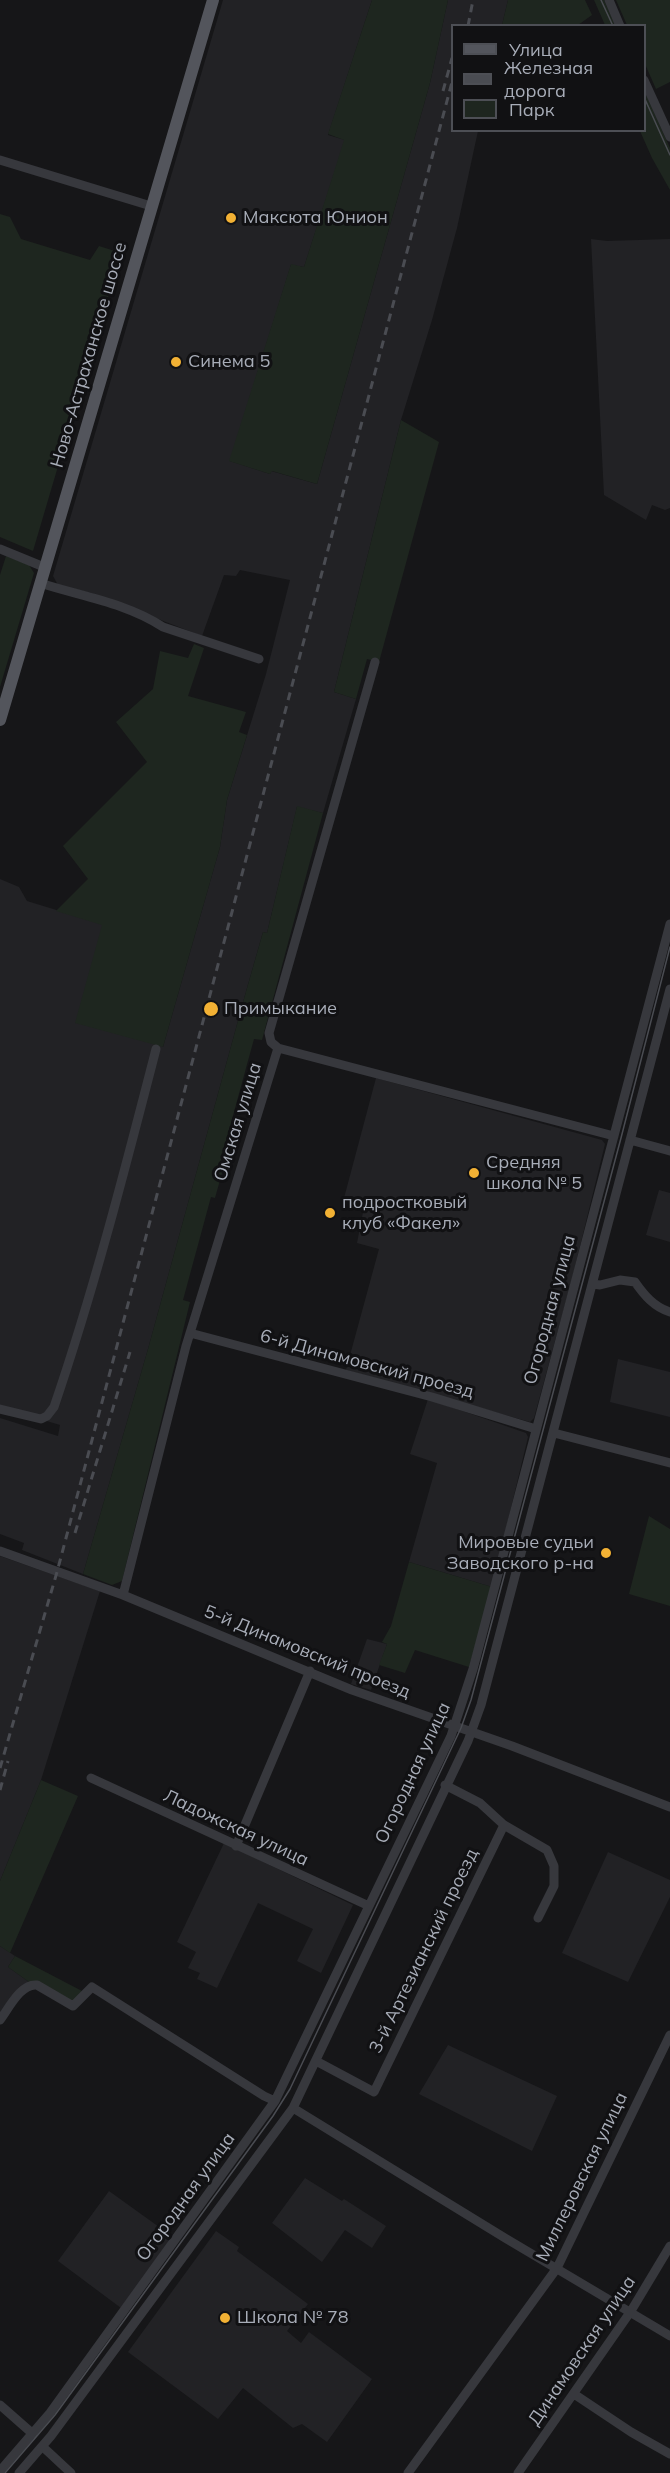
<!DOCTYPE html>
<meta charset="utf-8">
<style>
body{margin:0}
#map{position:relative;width:670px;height:2473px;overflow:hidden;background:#161618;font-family:Mulish,sans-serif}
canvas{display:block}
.legend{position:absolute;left:451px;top:24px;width:195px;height:108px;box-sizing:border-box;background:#111113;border:2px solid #4d4f55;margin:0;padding:8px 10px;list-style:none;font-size:18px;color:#a8adb8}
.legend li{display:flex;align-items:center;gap:12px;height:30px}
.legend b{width:30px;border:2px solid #4d4f55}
</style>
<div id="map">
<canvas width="670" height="2473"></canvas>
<ul class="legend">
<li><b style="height:8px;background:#53555c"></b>Улица</li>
<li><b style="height:8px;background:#4a4c52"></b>Железная дорога</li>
<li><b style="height:16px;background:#1e261f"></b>Парк</li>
</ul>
</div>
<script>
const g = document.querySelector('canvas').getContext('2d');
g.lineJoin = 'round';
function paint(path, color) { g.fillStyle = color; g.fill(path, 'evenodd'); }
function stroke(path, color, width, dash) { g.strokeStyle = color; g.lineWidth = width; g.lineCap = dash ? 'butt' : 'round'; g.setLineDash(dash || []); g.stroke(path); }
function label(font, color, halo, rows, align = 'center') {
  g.font = font + ' Mulish,sans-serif'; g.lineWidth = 6; g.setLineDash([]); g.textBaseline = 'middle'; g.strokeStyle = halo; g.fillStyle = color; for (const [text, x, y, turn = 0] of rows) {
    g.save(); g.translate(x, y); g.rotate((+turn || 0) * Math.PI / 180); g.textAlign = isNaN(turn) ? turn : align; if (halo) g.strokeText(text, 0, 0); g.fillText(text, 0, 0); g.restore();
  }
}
const built = new Path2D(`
 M223 0H372L328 135 345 140 304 267 291 265 230 461 270 474 271 471 317 484 430 83 448 0H508L502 25 452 26V130L478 131 457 228 432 320 401 420 334 692 356 699 323 813 297 807 267 933 263 932 247 988 148 1349 83 1574 22 1550 24 1543 0 1534V1418L58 1436 60 1425 0 1407V879L19 887 27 901 102 924 163 1047 220 847 227 800 266 674 290 580 240 570 236 576 224 575 202 636 91 593 58 585 53 576Z
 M591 239 607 241 670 239V508L665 510 652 505 646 520 604 495Z
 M376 1078 602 1140 605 1144 572 1279 534 1418 530 1422 346 1370 379 1249 357 1243 364 1207 344 1198Z
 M659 1190 670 1193V1242L646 1235Z
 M618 1359 670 1372V1417L610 1402Z
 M428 1399 526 1433 528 1437 492 1587 409 1562 437 1463 410 1454Z
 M0 1556 100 1591 41 1780 0 1881Z
 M367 1639 387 1644 371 1690 351 1684Z
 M224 1843 353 1905 321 1973 297 1961 313 1929 258 1903 217 1988 197 1979 200 1973 188 1968 196 1952 177 1942Z
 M608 1852 670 1880V1897L628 1982 562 1953Z
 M0 1946 15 1956 8 1967 29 1982 0 2015Z
 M448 2045 557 2096 532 2151 419 2094Z
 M305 2178 342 2201 344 2199 386 2226 372 2248 345 2230 322 2262 272 2223Z
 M109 2191 173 2237 121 2308 58 2261Z
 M216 2231 239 2247 237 2251 308 2304 287 2331 301 2343 309 2332 372 2379 327 2442 302 2424 293 2428 243 2388 218 2419 128 2352Z`);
const green = new Path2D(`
 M372 0H448L430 83 317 484 272 471 270 474 229 461 291 264 304 267 344 140 328 134Z
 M508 0H585L592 15 578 25H502Z
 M594 0H604L615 25H605Z
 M616 0H670V82L656 89 645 64 644 26 627 25Z
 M645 92 670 148V190L652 158 640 131 644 130Z
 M0 214 10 217 21 239 90 260 99 246 121 253 33 551 0 537Z
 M401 420 439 442 379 662 367 659 356 699 334 692Z
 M6 556 29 565 34 573 0 687V575Z
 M194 644 204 648 188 696 246 712 239 732 247 735 227 800 220 847 163 1047 75 1023 102 925 56 911 88 879 63 846 147 762 116 722 153 689 160 651 188 658Z
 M297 806 323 813 262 1040 254 1039 220 1163 224 1166 215 1198 211 1197 183 1300 190 1302 122 1581 112 1585 83 1574 148 1349 247 988 263 932 267 933Z
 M649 1516 670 1529V1606L629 1594Z
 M409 1562 492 1587 469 1667 415 1650 405 1673 379 1665 387 1644 382 1642 391 1626Z
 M41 1780 78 1796 10 1953 0 1946V1881Z
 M15 1956 82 1991 74 2002 29 1982 8 1967Z`);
const minor = new Path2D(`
 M609 0 620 26
 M644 80 670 137
 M0 160 151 206
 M0 549 44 567
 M40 583C80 596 127 603 163 627L259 659
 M278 1048 614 1136
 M630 1140 670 1151
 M593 1284 600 1285 620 1280 635 1282C644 1295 654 1307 670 1312
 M190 1333 432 1397 536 1429
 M0 1409 41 1419 47 1416 54 1407C94 1290 125 1169 156 1049
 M554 1433 670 1463
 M0 1551 123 1595 352 1690 512 1746 670 1807
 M123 1595 186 1346 278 1048 271 1042 269 1033 375 662
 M91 1778 369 1906
 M445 1785 480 1803 504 1825 547 1850 554 1866V1886L538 1918
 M236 1846 310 1671
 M0 2020C9 2008 21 1983 37 1985L73 2006 92 1987 264 2096 275 2101
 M316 2061 374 2092 504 1825
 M293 2108 505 2238 670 2336
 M574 2394 631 2432 670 2454
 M0 2405 33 2434
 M43 2447 71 2473
 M0 2471 50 2413 275 2101 451 1736 473 1669 670 924
 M19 2473 51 2436 293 2108 468 1741 481 1705 670 989
 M408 2473 557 2268 670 2035
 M518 2473 631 2311 670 2246`);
const major = new Path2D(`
 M0 720 213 0`);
const tram = new Path2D(`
 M601 0 613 26
 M644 97 670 155
 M5 2473 55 2415 273 2116 290 2089 461 1728 471 1700 621 1138 670 947`);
const rail = new Path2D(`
 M468 26 473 0
 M443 91 452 58
 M75 1533 130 1352
 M0 1768 57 1572 452 82
 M0 1790 8 1761`);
const markers = [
 [231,218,6,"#f2b134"],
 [176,362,6,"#f2b134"],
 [211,1009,8,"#f2b134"],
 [474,1173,6,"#f2b134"],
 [330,1213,6,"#f2b134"],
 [606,1553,6,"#f2b134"],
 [225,2318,6,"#f2b134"]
];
const poiNames = [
 ["Максюта Юнион",243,218],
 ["Синема 5",188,362],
 ["Примыкание",224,1009],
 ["Средняя",486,1163],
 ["школа № 5",486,1184],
 ["подростковый",342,1203],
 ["клуб «Факел»",342,1224],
 ["Мировые судьи",594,1543,"right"],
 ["Заводского р-на",594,1564,"right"],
 ["Школа № 78",237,2318]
];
const streetNames = [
 ["Ново-Астраханское шоссе",89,355,-74],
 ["Омская улица",238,1122,-73],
 ["Огородная улица",550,1310,-75],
 ["6-й Динамовский проезд",367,1364,15],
 ["5-й Динамовский проезд",307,1652,22],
 ["Огородная улица",413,1773,-65],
 ["Ладожская улица",236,1828,25],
 ["3-й Артезианский проезд",424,1951,-64],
 ["Миллеровская улица",582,2177,-64],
 ["Огородная улица",186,2197,-54],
 ["Динамовская улица",582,2351,-56]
];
paint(built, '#222225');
paint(green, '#1e261f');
stroke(minor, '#37383d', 9);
stroke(major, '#53555c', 12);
stroke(tram, '#4a4c52', 1.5);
stroke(rail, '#4a4c52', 3, [8, 6]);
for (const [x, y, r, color] of markers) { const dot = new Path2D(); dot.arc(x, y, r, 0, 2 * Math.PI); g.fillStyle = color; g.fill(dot); stroke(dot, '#111113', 2); }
label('18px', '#a8adb8', '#111113', poiNames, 'left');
label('18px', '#a8adb8', '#111113', streetNames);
</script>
